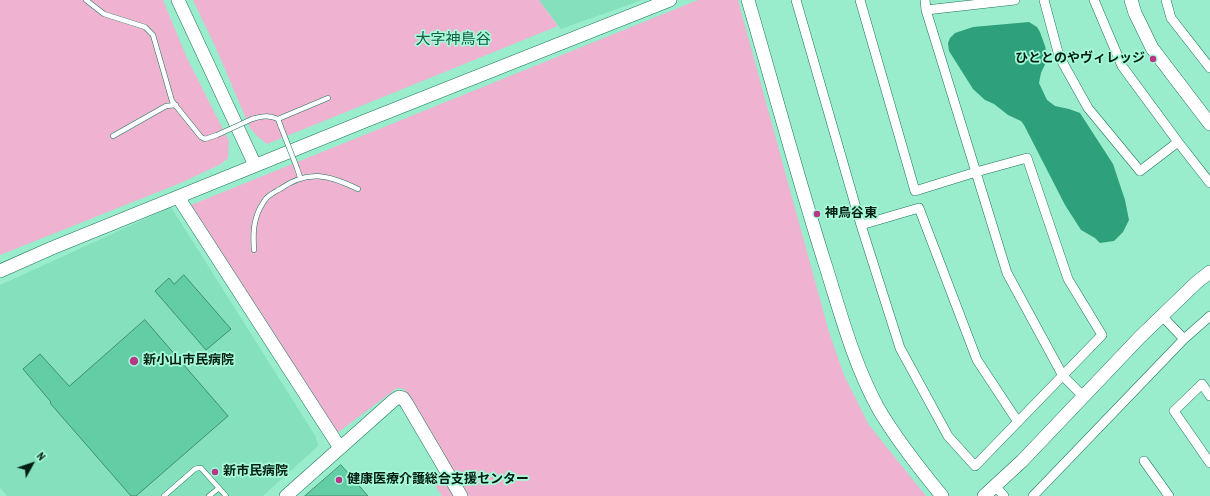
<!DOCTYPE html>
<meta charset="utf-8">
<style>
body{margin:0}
#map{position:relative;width:1210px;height:496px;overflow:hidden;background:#9aedcc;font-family:"Archivo Narrow",sans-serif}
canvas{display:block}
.north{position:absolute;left:12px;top:444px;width:40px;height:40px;-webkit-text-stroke:3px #a7fad9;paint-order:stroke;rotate:50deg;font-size:11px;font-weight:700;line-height:16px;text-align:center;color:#001e13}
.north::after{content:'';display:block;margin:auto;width:14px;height:18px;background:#001e13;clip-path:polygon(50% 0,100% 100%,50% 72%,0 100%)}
</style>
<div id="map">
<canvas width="1210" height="496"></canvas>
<div class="north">N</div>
</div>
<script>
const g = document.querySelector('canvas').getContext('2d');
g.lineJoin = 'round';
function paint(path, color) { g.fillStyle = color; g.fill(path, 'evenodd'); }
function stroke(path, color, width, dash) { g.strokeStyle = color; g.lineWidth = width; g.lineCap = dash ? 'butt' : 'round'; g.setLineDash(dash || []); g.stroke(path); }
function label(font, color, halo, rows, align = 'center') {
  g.font = font + ' "Archivo Narrow","Noto Sans JP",sans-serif'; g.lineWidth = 3.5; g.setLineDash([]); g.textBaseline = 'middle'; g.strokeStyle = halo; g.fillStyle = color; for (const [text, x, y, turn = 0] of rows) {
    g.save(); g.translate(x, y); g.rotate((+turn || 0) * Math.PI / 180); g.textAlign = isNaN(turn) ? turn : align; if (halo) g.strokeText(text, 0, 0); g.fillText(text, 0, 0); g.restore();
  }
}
const built = new Path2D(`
 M539 0H642L561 29Z
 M171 207 316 437 318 446 263 496H7L0 488V285Z`);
const green = new Path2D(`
 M0 0H163L187 58 229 141 228 158 221 164 183 182 0 255Z
 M193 0H539L558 26 267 144 257 136 250 128 216 48Z
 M698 0H738L829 332 844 375 869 425 926 496H468L404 389 397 388 336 434 191 205Z
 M443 473 456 496H442L433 482 435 478Z`);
const water = new Path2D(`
 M1029 22 1037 27 1040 32 1045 46 1048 58 1041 73 1039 83 1047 100 1055 106 1069 109 1080 113 1113 164 1125 200 1129 220 1123 232 1114 241 1100 243 1095 238 1081 230 1065 205 1024 125 1021 121 1008 115 994 104 985 100 973 89 949 51 948 43 950 38 955 33 973 27Z`);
const building = new Path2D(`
 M184 275 231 329 206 350 155 291 169 278 174 284Z
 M145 320 228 416 136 496H131L50 403 51 402 23 369 40 354 69 386Z
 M341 465 368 496H305Z`);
const lane = new Path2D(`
 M86 0 104 14 145 27 153 35 172 101 201 137 205 139 217 135
 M252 119C262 116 268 115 278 119L281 127
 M278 119 328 98
 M113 136 166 106 176 105
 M297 168 300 177
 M254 250C253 235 253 222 260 208 262 205 263 202 265 200 268 195 275 192 280 189 308 169 329 175 358 189
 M164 496 195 469 198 468H201L226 496
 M209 496 219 488`);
const street = new Path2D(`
 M796 0 861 225 900 348 948 436 975 466 1102 335 1068 279 1027 158 976 172 915 191 860 0
 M925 0 926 10 1007 273 1063 376 1083 396
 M1044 0 1059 56 1088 108 1140 171 1178 142
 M1094 0 1122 66 1178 142 1210 183
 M1166 0 1171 18 1210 68
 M926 10 1015 0
 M861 225 919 208 977 360 1018 422
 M1162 316 1184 339
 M1210 396 1202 384 1174 411 1210 463
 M1144 461 1169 496
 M995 486 1004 496
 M1033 496 1184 339 1210 316`);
const secondary = new Path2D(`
 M178 0 255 165
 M748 0C774 89 798 179 826 267 841 315 854 364 878 408 896 439 919 468 942 496
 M1131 0 1135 13 1152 48 1210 124
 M178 197 340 448
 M0 271 52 248 365 121 670 0
 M286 496 394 400 399 397 403 398 407 404 461 496
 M984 496 1022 461 1140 337 1197 282 1210 272`);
const laneBridge = new Path2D(`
 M281 127 297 168
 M217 135 252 119`);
const markers = [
 [1153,59,4,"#b63785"],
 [817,214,4,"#b63785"],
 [134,361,5,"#b63785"],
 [215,472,4,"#b63785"],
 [339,480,4,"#b63785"]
];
const poiNames = [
 ["ひととのやヴィレッジ",1145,59,"right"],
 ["神鳥谷東",825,214],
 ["新小山市民病院",143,361],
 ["新市民病院",223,472],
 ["健康医療介護総合支援センター",347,480]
];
const quarterNames = [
 ["大字神鳥谷",453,40]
];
paint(built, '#85e0bd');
paint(green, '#efb2d1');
paint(water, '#2ea07b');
paint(building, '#63cda6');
stroke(building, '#3d9073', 1);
stroke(lane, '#1c7559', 5.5);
stroke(street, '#1c7559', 10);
stroke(secondary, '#1c7559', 14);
stroke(lane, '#fff', 4.5);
stroke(street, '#fff', 9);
stroke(secondary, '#fff', 13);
stroke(laneBridge, '#1c7559', 5.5, []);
stroke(laneBridge, '#fff', 4.5);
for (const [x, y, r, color] of markers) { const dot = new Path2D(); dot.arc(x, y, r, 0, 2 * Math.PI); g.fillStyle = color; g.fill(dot); stroke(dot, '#a7fad9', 1.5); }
label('bold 13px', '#001e13', '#a7fad9', poiNames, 'left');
label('15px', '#185a44', '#a7fad9', quarterNames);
</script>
